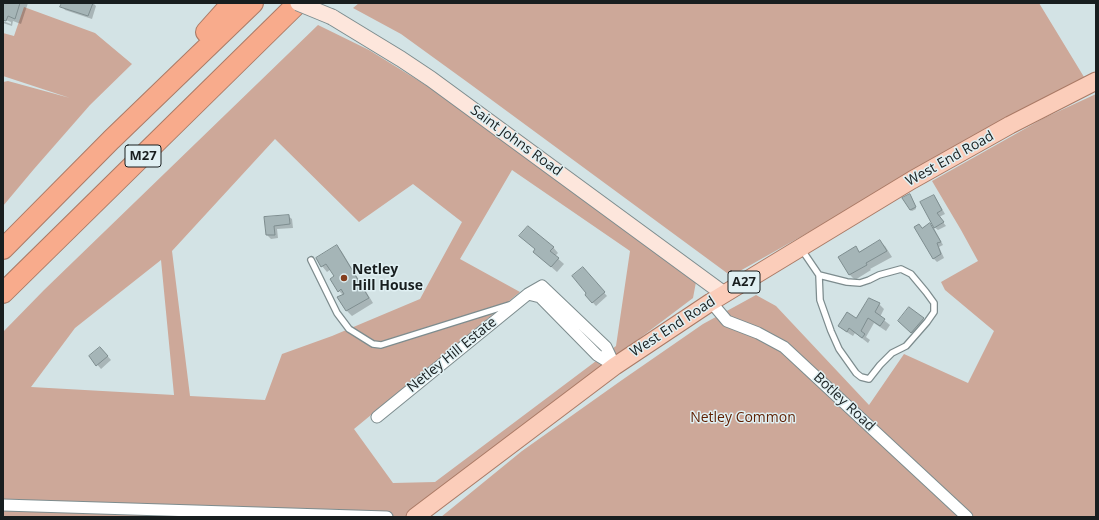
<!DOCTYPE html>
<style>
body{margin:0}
#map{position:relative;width:1099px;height:520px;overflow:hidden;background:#d3e3e5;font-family:"Open Sans",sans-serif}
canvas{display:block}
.frame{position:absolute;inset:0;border:4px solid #181e1f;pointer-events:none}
</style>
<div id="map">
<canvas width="1099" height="520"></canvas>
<div class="frame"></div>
</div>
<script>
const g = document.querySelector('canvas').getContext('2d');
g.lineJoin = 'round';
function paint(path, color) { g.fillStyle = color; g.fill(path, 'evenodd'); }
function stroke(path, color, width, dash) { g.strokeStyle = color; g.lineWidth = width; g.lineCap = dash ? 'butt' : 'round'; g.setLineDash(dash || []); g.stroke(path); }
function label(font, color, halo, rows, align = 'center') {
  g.font = font + ' "Open Sans",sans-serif'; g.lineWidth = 3; g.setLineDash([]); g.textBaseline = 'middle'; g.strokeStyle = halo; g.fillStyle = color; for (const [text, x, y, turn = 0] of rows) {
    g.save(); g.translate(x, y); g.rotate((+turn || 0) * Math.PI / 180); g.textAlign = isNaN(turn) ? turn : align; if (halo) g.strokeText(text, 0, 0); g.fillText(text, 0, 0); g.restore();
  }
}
const green = new Path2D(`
 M359 3H1039L1084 77 731 276 470 84 401 34 353 8Z
 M24 7 95 33 132 64 90 105 34 169 3 206V82L8 81 70 98 3 76V33L14 36Z
 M318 25 369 50 437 92 696 282 693 298 433 494 407 517H3V332L44 290ZM275 139 359 222 413 184 462 222 420 299 332 336 282 354 265 400 190 396 172 251ZM512 170 630 251 616 346 435 482 393 483 354 429 520 292 460 259ZM161 260 174 395 31 387 75 328Z
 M1096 94V517H441L522 451 622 380 703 324 756 295 776 306 869 405 904 354 968 383 994 331 945 290 941 282 978 261 961 230 932 181 1044 118Z`);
const shadow = new Path2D(`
 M3 3H28L21 24 13 21 12 26 3 23V21L11 24V22L3 19Z
 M63 3H93L96 6 92 19 65 10 62 6Z
 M911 196 916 209 912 211 910 210Z
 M934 196 937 200 945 214 939 217 946 226 938 230 934 227Z
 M288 216 292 219 293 228 277 229 278 238 271 239 267 235 265 218Z
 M930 225 934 228 943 245 939 247 944 258 937 262 933 258 923 229Z
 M879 241 885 246 892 257 870 269 871 270 855 280 849 274 856 248 860 252Z
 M337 246 342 252 373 303 352 316 347 311 339 298 343 295 339 291 335 277 331 269 327 272 322 266Z
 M553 247 558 253 555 256 564 264 557 272 540 257Z
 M586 272 607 296 596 306 586 295Z
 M879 304 884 309 880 317 890 325 886 331 874 323 866 337 870 340 868 343 855 333 853 336 845 331 839 326 857 319Z
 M909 309 927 322 915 336 903 325Z
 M104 352 111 360 101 369 90 356Z`);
const building = new Path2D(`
 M3 3H20L15 19 8 16 6 21 3 20Z
 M62 3H93L88 16 60 7Z
 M910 194 916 207 910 210 902 198Z
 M934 195 942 210 937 213 944 222 934 228 920 202Z
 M289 215 290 224 274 226 275 235H266L264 217Z
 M930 223 941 242 937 243 941 254 933 259 914 227 919 224 922 228Z
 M528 226 554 247 550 251 559 258 551 267 533 252 535 249 519 236Z
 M880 240 887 251 866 263 867 265 849 275 838 257 856 246 859 252Z
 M337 245 369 298 346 311 337 297 344 294 341 289 338 292 330 279 334 276 326 264 321 267 316 258Z
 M583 267 605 292 592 303 585 295 586 293 572 276Z
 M869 298 880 303 875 312 885 319 880 326 868 318 861 331 865 334 862 338 849 328 847 332 838 326 847 312 856 318Z
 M909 307 924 318 911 333 898 321Z
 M100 347 108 356 96 366 89 356Z`);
const lane = new Path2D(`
 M802 250 819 275 820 300 831 331 839 349 856 373 861 377 869 379 880 365 892 353 906 346 927 322 934 312V303L926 292 911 274 901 269 879 275 869 280 860 283 847 282 819 275
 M311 260 337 313 349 329 373 344 381 345 509 305`);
const street = new Path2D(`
 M528 294 540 297 597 355 615 366
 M711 302 727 321 758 333 784 347 967 517
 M377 417 528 294 542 286 606 347 615 366
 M3 505 387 517`);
const secondary = new Path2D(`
 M332 17 401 59 431 79 724 294`);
const primary = new Path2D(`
 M415 517 615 366 711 302 912 180 1010 125 1096 81`);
const highway = new Path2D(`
 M206 32 232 3
 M3 249 111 140 253 3
 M3 293 298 3`);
const secondaryBridge = new Path2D(`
 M298 3 332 17`);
const markers = [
 [344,278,4,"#853e1e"]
];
const shields = [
 [143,156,36],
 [744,282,32]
];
const shieldNames = [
 ["M27",143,156],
 ["A27",744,282]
];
const streetNames = [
 ["Saint Johns Road",516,141,36],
 ["West End Road",950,159,-29],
 ["West End Road",673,327,-33],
 ["Netley Hill Estate",452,355,-39],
 ["Botley Road",844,402,43]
];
const poiNames = [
 ["Netley",352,270],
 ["Hill House",352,286]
];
const parkNames = [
 ["Netley Common",743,418]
];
paint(green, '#cda899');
paint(shadow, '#0003');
paint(building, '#a5b5b7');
stroke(building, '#7e8d8f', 1);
stroke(lane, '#7d8c8e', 8);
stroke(street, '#7d8c8e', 13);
stroke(secondary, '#7d8c8e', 17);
stroke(primary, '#aa7a66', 19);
stroke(highway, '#aa7a66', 22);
stroke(lane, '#fff', 5.5);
stroke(street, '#fff', 11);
stroke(secondary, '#fde6dc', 15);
stroke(primary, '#fbcdba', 17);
stroke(highway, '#f8ab8c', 20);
stroke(secondaryBridge, '#7d8c8e', 17, []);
stroke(secondaryBridge, '#fde6dc', 15);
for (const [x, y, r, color] of markers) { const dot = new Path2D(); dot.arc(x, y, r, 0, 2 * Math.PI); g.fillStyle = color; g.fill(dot); stroke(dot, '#e0f0f3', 1.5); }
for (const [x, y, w] of shields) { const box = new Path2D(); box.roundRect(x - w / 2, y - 11, w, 22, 3); g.fillStyle = '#e0f0f3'; g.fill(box); stroke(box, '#181e1f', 1); }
label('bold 13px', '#181e1f', null, shieldNames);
label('14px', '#181e1f', '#e0f0f3', streetNames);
label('bold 14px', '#181e1f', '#e0f0f3', poiNames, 'left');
label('14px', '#5e1f00', '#e0f0f3', parkNames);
</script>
